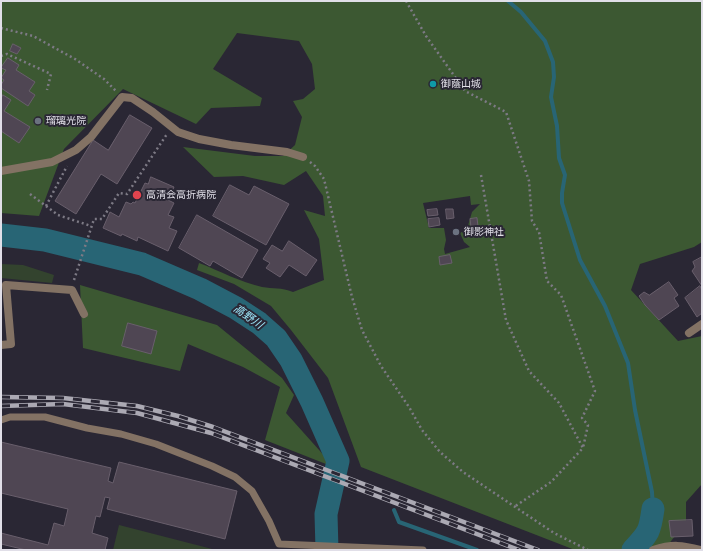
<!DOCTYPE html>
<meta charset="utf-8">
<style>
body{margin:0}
#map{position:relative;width:703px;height:551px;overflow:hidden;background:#2a2734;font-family:"Noto Serif",serif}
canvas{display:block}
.frame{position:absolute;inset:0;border:2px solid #e1dfe8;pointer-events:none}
</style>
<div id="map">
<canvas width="703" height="551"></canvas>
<div class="frame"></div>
</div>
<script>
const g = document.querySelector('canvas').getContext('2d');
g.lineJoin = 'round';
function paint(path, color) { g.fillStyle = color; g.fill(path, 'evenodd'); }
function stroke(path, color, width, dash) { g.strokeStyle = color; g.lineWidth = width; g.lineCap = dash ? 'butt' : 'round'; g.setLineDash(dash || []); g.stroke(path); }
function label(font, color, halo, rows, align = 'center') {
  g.font = font + ' "Noto Serif","Noto Sans JP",serif'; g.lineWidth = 4; g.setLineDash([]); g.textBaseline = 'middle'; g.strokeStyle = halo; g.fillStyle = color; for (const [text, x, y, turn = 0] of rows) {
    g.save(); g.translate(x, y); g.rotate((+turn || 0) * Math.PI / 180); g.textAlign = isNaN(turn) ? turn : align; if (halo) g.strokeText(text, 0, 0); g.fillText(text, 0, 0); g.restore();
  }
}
const green = new Path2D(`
 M1 264 23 265 54 275 52 283 1 278Z
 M119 525 216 550H113Z`);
const forest = new Path2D(`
 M1 1H702V242L694 247 640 264 631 290 678 341 702 336V484L686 502V522L664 550H575L361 467 328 378 291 330 271 306 234 284 197 270 199 263C220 271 240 282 262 287 273 289 281 287 293 292L324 280 319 239 304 210 325 216 323 196 306 171 284 185 243 176 214 177 183 147 255 156H283L295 145 302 117 293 101 303 99 315 89 312 64 299 41 237 33 213 69 262 98 260 106 211 108 196 124 123 89 64 149 39 216 1 213ZM470 196 471 205 480 204 472 212 467 229 460 233 464 242 470 247 445 254 444 249 446 240 444 228H429L423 203Z
 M80 285 217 325 282 378 294 395 286 413 328 460 326 464 265 440 280 387 243 367 188 344 180 371 83 348Z`);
const stream = new Path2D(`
 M508 1 521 12 545 41 553 62 554 77 551 97 557 126 559 158 565 175 562 193V203L580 260 605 306 628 363 635 410 652 492 653 509
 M394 510 399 522 477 550`);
const river = new Path2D(`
 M1 235 45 240 142 264 200 289 236 308 259 323 276 338 291 360 312 402 338 461 326 514 327 550
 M633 550C649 533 650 531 653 509`);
const building = new Path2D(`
 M13 44 21 48 17 54 10 51Z
 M8 58 19 65 16 70 35 82 29 91 35 95 28 106 1 88V85L4 80 1 78 6 70 1 68Z
 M3 95 11 100 4 111 30 127 19 143 1 131V99Z
 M130 115 152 128 117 184 101 174 76 214 55 201 93 140 108 150Z
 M151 177 174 187 168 200 174 203 168 215 174 217 169 228 177 231 168 251 138 237 137 241 122 234 121 236 103 228 110 212 119 217 126 202 131 204 133 202 135 203 145 183 148 184Z
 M230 185 249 195 254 186 289 204 266 245 213 216Z
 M437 209 438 215 428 216 427 210Z
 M446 209H453L454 218 447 219Z
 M197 215 258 250 242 278 213 261 210 266 179 248Z
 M439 218 440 225 429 227 428 219Z
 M477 218 478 226 471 227 470 219Z
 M289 241 317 260 306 276 289 265 280 277 266 268 270 263 263 259 272 245 282 251Z
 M450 255 452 263 440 265 439 257Z
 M702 257V286L692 271 695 267 693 262Z
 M669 282 678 295 674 298 679 306 659 320 645 305 639 296 644 292 649 295Z
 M700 286 702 290V313L697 317 685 298Z
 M128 323 157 331 151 354 122 346Z
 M1 442 111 468 108 481 113 483 119 462 237 491 225 539 107 509 110 498 105 497 100 517 96 516 92 533 108 538 105 550H26L1 544V533L48 545 54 523 64 526 68 509 1 493Z
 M692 520 693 536 671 537 669 521Z`);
const path = new Path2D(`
 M406 1 426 36 465 91 506 112 529 181 532 221 539 232 547 281 561 295 595 391 582 418 588 425 583 448
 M1 28 33 36 75 59 104 79 116 91
 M1 56 7 54 51 74 47 90
 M310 162 315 166 324 179 352 297 362 330 381 366 409 407 422 430 440 452 463 472 554 533 588 550
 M481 175 506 320 529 371 559 403 583 448 551 482 514 507
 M30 194 58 215 91 226
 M46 206 67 166
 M74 280 94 219H102L119 193 127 194 167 134`);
const lane = new Path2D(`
 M1 420 10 417H45L87 428 121 434 156 444 212 466 235 477 252 491 269 521 279 544 423 550`);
const street = new Path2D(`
 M1 171 52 162 76 150 91 137 122 97 132 98 153 112 178 132 199 139 231 145 287 152 303 157
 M689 333 702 324
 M1 345 11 344 6 285 72 290 84 314
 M653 550C672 544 682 545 701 550`);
const rail = new Path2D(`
 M1 397 63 398 137 406 178 416 213 427 538 550
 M1 406 63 404 137 413 211 433 519 550`);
const markers = [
 [433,84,4,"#0f9aa8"],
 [38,121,4,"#6b7280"],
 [137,195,5,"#e0444e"],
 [456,232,4,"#6b7280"]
];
const poiNames = [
 ["御蔭山城",441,84],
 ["瑠璃光院",46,121],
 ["高清会高折病院",146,195],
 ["御影神社",464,232]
];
const waterNames = [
 ["高野川",248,317,35]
];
paint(green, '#33432e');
paint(forest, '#3c5832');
stroke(stream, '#286575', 4);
stroke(river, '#286575', 23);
paint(building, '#4f4653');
stroke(building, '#695f6c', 1);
stroke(path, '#7d7a85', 2.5, [2, 3]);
stroke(lane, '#837264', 7);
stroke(street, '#837264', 8);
stroke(rail, '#aba9b3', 4.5);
stroke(rail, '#2a2734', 3, [9]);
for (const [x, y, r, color] of markers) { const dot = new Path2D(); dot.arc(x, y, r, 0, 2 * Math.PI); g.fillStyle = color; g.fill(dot); stroke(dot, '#2a2734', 1.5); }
label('10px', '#e1dfe8', '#2a2734', poiNames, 'left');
label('italic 11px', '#9ee8fc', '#2a2734', waterNames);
</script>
